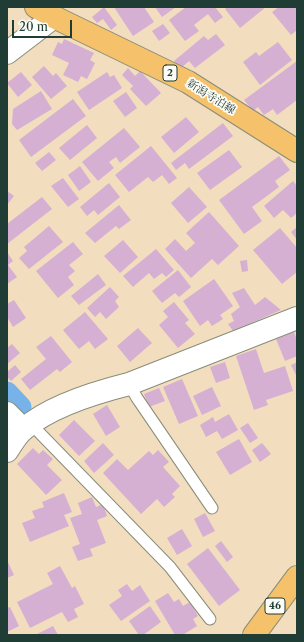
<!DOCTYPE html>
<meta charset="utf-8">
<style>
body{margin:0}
#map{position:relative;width:304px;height:642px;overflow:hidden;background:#f2ddbe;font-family:"Libre Caslon Text",serif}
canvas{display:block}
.frame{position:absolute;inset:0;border:8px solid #1f3d34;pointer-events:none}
.scale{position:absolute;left:12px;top:20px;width:60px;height:18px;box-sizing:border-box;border:2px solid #1f3d34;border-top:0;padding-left:5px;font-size:12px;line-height:14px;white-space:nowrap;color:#1f3d34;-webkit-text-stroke:3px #fdfcf7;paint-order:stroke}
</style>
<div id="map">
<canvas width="304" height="642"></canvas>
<div class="frame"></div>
<div class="scale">20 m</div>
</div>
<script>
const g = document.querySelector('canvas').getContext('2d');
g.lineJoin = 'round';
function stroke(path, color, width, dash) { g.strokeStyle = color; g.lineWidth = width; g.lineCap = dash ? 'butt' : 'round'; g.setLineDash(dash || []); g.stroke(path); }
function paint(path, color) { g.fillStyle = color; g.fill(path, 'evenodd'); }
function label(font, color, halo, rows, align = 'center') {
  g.font = font + ' "Libre Caslon Text","Noto Serif JP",serif'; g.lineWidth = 3.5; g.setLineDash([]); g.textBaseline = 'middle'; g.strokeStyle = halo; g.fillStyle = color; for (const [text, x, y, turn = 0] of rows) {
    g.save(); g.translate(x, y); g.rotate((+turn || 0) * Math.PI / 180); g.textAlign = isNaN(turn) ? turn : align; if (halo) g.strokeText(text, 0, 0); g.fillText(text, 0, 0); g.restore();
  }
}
const canal = new Path2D(`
 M7 392 21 407 7 423`);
const building = new Path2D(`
 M104 7 117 25 111 30 103 19 97 23 92 17Z
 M114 7H144L154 22 133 36Z
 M155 7H176L162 17Z
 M186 7H215L223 17 215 23 208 14 194 25 199 31 185 41 169 20Z
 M228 7H266L240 28 225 9Z
 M279 7H297V30L291 35 272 12Z
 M163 24 170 33 159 41 152 31Z
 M216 34 225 45 195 68 189 61 180 69 174 61 204 36 208 40Z
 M64 39 94 53 90 60 95 63 87 79 81 76 78 82 63 75 69 63 52 55 58 42 62 44Z
 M278 42 292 60 260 85 243 62 256 52 259 56Z
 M297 61V100L277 115 273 109 264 115 258 107 253 111 244 100Z
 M44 66 53 76 56 73 67 86 51 99 32 77Z
 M128 68 135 76 140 71 161 93 146 106 130 89 133 86 122 75Z
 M21 72 32 85 18 97 7 83Z
 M107 72 110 77 114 75 122 88 89 110 77 92Z
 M41 91 52 109 17 130 12 124 13 109Z
 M126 92 137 108 125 117 113 101Z
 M73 99 86 116 31 157 19 140Z
 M186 117 199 132 174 153 161 137Z
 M223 123 233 136 189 169 185 163 176 170 171 163Z
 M87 125 97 138 70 160 59 148Z
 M124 128 140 147 120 163 116 157 109 162 114 168 98 181 82 162Z
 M151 146 177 178 169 184 162 175 153 182 148 177 129 192 115 175Z
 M229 150 242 167 210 190 197 173Z
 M49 152 56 160 42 171 35 163Z
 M279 156 290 170 275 181 279 187 252 207 262 221 244 234 219 200Z
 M80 166 91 182 79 191 68 175Z
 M63 178 79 199 68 207 51 186Z
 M293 181 297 186V213L291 218 283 210 274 218 264 206Z
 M109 183 120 197 98 215 94 210 87 216 80 207Z
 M189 187 207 207 188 223 171 203Z
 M7 191 14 196 7 205Z
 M42 197 52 209 7 244V224Z
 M119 205 131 220 119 229 116 226 95 243 85 233Z
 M209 212 239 246 218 265 212 259 191 278 165 249 175 239 186 251 195 243 186 233Z
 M49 226 63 242 29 269 19 258 27 251 24 247Z
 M297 227V240L291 232Z
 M280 228 297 248V272L282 284 253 250Z
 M123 240 138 257 120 273 104 256Z
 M73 242 83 254 69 265 75 271 68 277 74 285 58 298 36 271Z
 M156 249 174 270 166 277 162 273 154 279 149 273 133 287 123 276Z
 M7 252 13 261 8 265 17 277 7 284Z
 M247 260 248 271 242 272 240 261Z
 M178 270 191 287 179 297 175 293 162 303 152 291Z
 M98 274 106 285 79 305 71 296Z
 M214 279 233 306 220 315 223 319 212 326 208 320 200 326 183 301Z
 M110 287 119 297 115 301 119 307 106 319 100 312 95 317 87 308Z
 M244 288 255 305 265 297 281 310 233 331 228 324 234 321 231 314 240 307 232 293Z
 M14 300 26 318 13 327 7 317V304Z
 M174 302 189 320 185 323 195 334 178 348 159 325 168 317 163 311Z
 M85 312 108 339 95 349 89 341 79 349 63 330Z
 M138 328 152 343 130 362 117 346Z
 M294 332 297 340V356L285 361 276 339Z
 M51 336 72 362 60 372 57 369 30 390 21 379 46 359 36 347Z
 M12 344 20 353 7 364V348Z
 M256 349 264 373 285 366 293 391 266 400 268 405 254 410 236 356Z
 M225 362 230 378 216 383 210 367Z
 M297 362V377L291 365Z
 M15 365 21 372 11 381 7 377V372Z
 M182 379 198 416 179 424 163 387Z
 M212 387 221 406 202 415 193 396Z
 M159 388 165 401 149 407 144 394Z
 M107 405 120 427 106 436 93 414Z
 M229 414 238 430 222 439 217 431 206 437 200 425 213 417 215 422Z
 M74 420 95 441 79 456 59 435Z
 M248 423 258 438 250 443 240 428Z
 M239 439 252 462 230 475 216 452Z
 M103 443 114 455 94 473 84 461Z
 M262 443 271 454 260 462 252 450Z
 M33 448 39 454 43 450 53 459 47 465 62 480 46 495 17 464Z
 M158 450 169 462 163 467 180 486 172 494 175 497 164 507 157 499 141 514 103 473 117 459 128 470 149 451 153 455Z
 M64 493 72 512 64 515 69 526 30 542 22 523 35 518 32 511 44 507 42 502Z
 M92 497 96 507 103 504 107 516 97 520 106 543 90 549 93 556 78 561 72 547 80 544 70 518 82 514 78 503Z
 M205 513 215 531 203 537 194 519Z
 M182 529 192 546 177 555 167 538Z
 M221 541 233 557 227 562 215 546Z
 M208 548 240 590 219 606 187 564Z
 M7 560 14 575 7 578Z
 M60 566 72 588 75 586 84 604 74 609 78 617 68 622 62 612 30 628 17 602 53 584 47 573Z
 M127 584 132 591 140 585 150 601 121 621 109 605 122 596 118 590Z
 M168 593 174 602 179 599 183 606 190 602 198 616 193 619 197 626 184 634V635H175L155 601Z
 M150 606 161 622 143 635H139L129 621Z
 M10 607 19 626 7 632V608Z
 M53 626 58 635H38L37 634Z`);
const service = new Path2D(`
 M129 384 137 398 212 508
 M31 424 170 567 210 619`);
const minor = new Path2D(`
 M7 413 23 429
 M7 451C12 444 17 434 24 429 49 407 97 392 129 384L297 318`);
const tertiary = new Path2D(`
 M7 53 54 17`);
const primary = new Path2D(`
 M36 7 54 17 188 82 297 151
 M254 635 297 577`);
const shields = [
 [170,73,14],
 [275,606,20]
];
const shieldNames = [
 ["2",170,73],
 ["46",275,606]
];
const streetNames = [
 ["新潟寺泊線",211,97,32]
];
stroke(canal, '#77b3e9', 21);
paint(building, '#d5b0d2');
stroke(service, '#888d79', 13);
stroke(minor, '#888d79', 24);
stroke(tertiary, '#888d79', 24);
stroke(primary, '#888d79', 24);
stroke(service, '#fff', 11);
stroke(minor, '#fff', 22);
stroke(tertiary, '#fff', 22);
stroke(primary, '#f6c16b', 22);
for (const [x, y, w] of shields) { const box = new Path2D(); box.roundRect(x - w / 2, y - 8, w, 16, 3); g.fillStyle = '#fdfcf7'; g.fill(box); stroke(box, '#1f3d34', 1); }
label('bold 10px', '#1f3d34', null, shieldNames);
label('11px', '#1f3d34', '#fdfcf7', streetNames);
</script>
